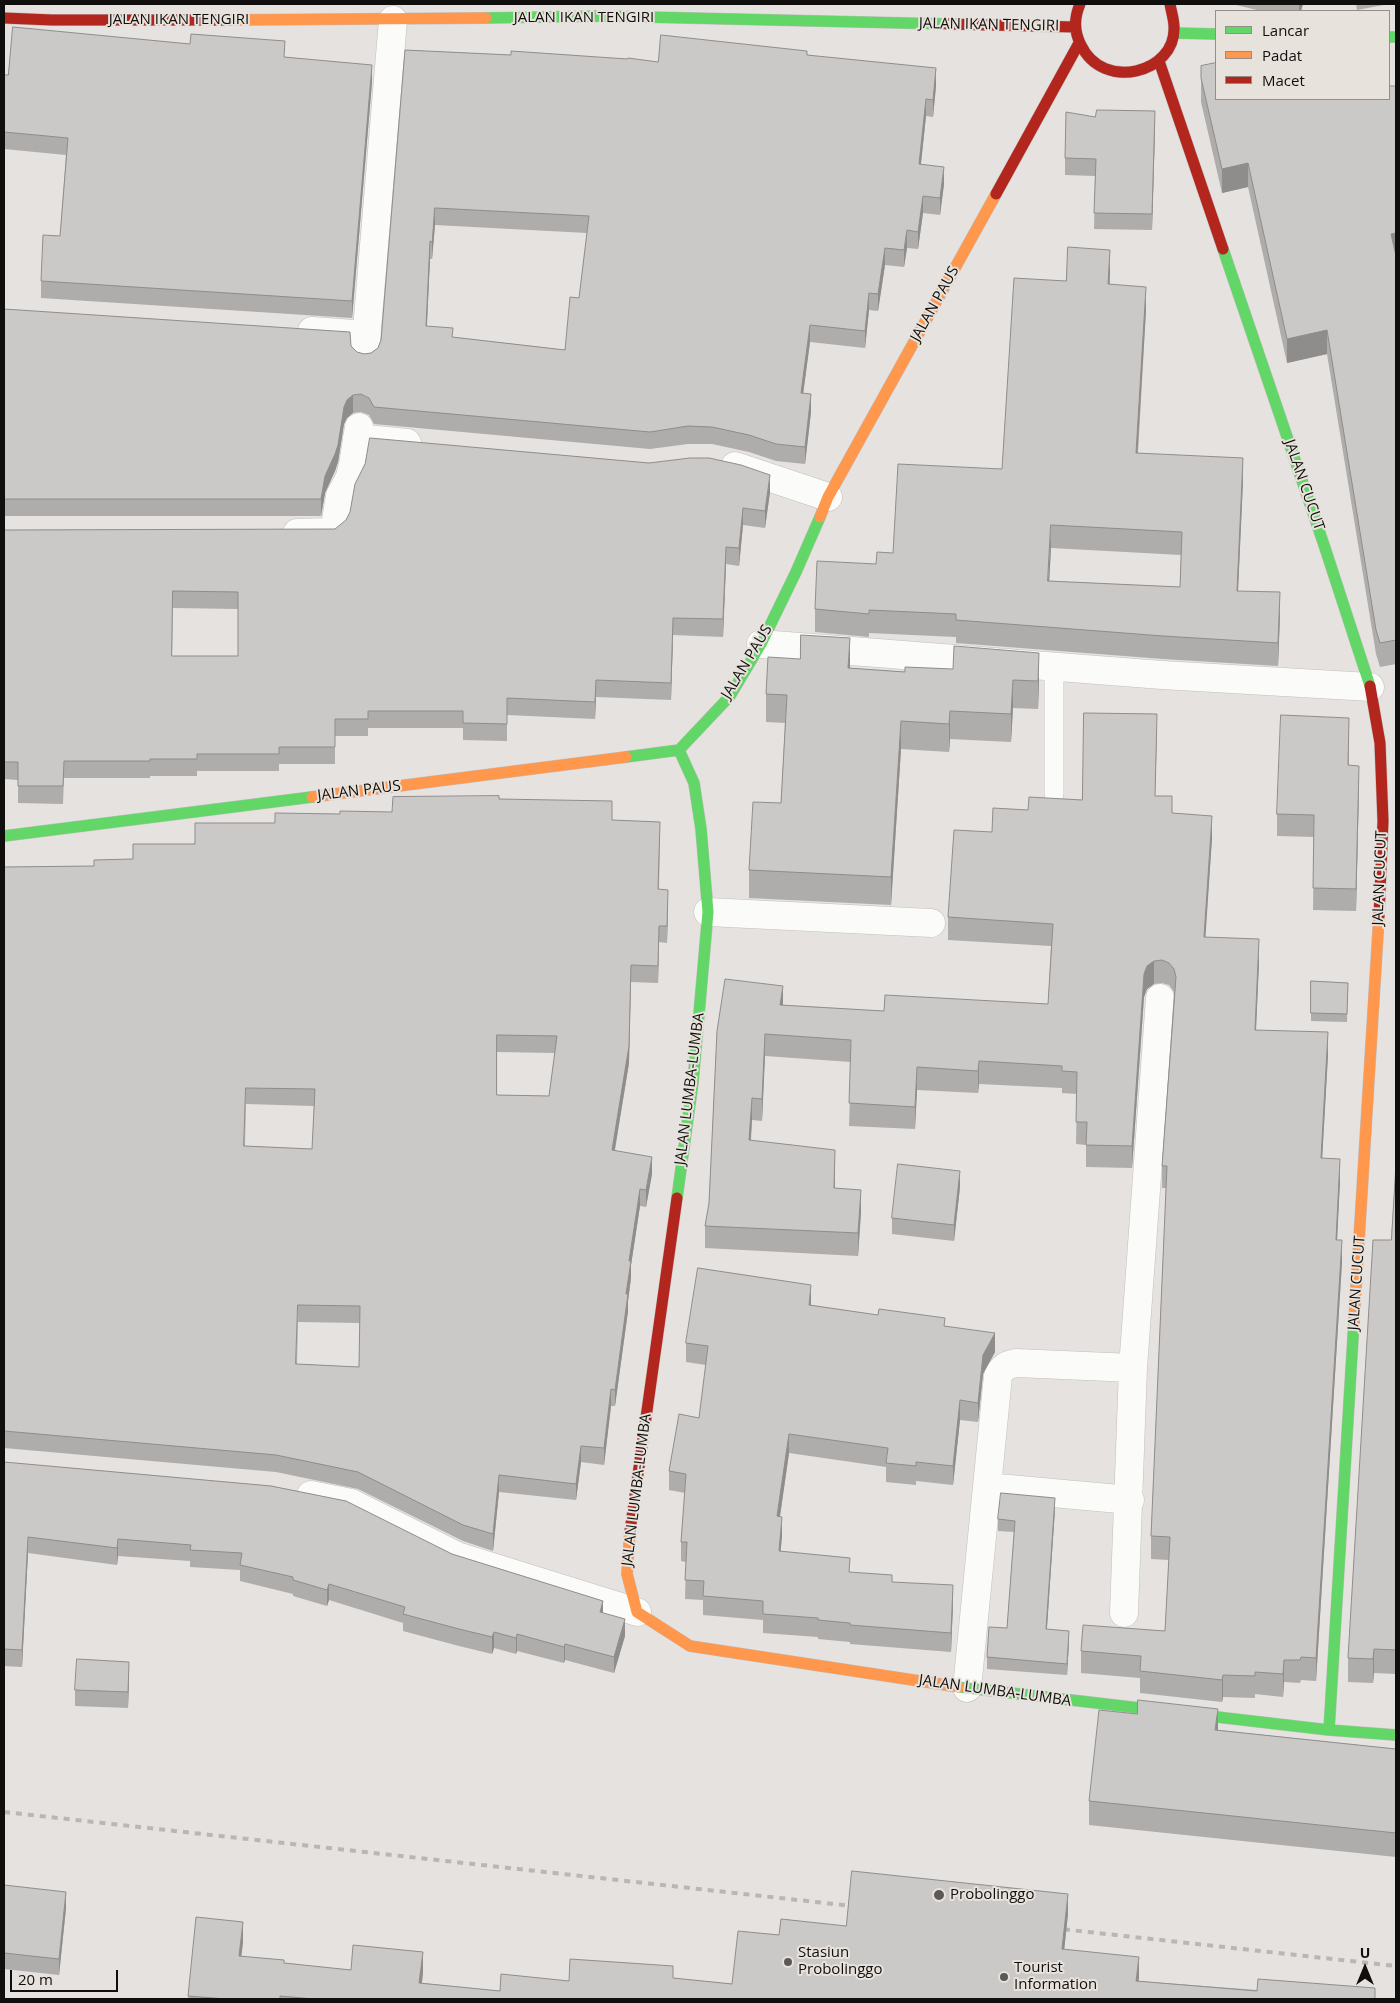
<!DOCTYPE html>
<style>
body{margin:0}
#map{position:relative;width:1400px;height:2003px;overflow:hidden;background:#e5e2e0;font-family:"Open Sans",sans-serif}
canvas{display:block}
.frame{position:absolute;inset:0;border:5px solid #110f0d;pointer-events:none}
.legend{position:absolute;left:1215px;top:10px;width:175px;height:90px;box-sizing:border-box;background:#e8e2dd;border:1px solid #928e8a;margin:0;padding:6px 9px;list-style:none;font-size:15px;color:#110f0d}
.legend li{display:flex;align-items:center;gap:10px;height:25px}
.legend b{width:25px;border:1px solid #928e8a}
.north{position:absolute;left:1340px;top:1943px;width:50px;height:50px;-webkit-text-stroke:4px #e8e2dd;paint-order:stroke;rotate:0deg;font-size:14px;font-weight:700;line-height:20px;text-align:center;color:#110f0d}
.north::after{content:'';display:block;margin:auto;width:18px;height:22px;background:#110f0d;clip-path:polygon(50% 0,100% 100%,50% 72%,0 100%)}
.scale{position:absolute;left:10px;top:1970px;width:108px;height:22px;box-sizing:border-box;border:2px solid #110f0d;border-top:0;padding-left:6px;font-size:15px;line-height:18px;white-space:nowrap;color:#110f0d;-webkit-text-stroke:4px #e8e2dd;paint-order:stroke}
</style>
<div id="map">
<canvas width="1400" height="2003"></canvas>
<div class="frame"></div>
<ul class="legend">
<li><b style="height:6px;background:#63d668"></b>Lancar</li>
<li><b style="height:6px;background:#ff974d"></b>Padat</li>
<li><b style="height:6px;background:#b3261e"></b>Macet</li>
</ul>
<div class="north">U</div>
<div class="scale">20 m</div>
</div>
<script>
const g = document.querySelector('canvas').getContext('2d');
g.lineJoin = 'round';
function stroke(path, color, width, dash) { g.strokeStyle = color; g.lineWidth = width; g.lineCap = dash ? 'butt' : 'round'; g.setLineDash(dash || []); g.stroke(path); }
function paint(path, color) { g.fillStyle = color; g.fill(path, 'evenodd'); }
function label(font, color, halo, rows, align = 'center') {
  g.font = font + ' "Open Sans",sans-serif'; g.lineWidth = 4; g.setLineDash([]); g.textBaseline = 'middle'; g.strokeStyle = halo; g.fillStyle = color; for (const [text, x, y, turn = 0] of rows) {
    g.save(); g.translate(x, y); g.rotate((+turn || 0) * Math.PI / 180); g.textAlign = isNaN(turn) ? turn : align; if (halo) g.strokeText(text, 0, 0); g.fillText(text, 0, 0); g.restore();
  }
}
const lane = new Path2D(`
 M1054 794V667`);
const street = new Path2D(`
 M312 331 367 335
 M365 353 393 20
 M357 438 407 443
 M735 466 828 497
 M297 533 329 532 335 526 340 496 350 477 353 465 359 427
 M761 644 1162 675 1370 687
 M708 912 931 923
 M987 1487 1130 1500
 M311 1495 351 1503 457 1556 637 1612
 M1124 1613 1133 1368 1160 998
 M967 1688 998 1376C1002 1367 1007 1365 1016 1363L1133 1368`);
const fast = new Path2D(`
 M486 18 601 16 947 24
 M1174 33 1216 34
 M1389 37H1396
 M1223 249 1325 548 1370 686
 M626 757 679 750 730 696 761 644 796 572 820 517
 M4 836 312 797
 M677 1198 693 1082 708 912 701 829 694 783 679 750
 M959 1687 1329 1730 1396 1735
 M1329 1730 1354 1321`);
const slow = new Path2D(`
 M229 20 486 18
 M820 517 828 497 996 194
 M312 797 626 757
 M1354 1321 1379 916
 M630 1531 627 1574 637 1612 690 1646 959 1687`);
const jam = new Path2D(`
 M1080 4C1074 18 1074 32 1081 45 1103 92 1176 73 1174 27 1174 19 1171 11 1170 4
 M4 18 52 20H229
 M947 24 1075 27
 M1159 61 1223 249
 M996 194 1079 43
 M1370 686 1380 743 1383 821 1379 916
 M630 1531 677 1198`);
const rail = new Path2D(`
 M4 1812 861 1907
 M1052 1928 1396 1966`);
const wall = new Path2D(`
 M1232 4H1303L1301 11H1261Z
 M1356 4H1389L1357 10Z
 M405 50 658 62 807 55 936 86 933 117 926 116 921 164 944 184 940 215 923 213 918 249 907 248 904 267 885 265 878 311 869 310 865 348 810 342 803 393 811 412 805 464 776 461 749 452 712 444H688L650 449 374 424 369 415 361 412 353 413 347 418 344 424 338 462 335 471 325 493 321 516H4V309L351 346 357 352 364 354 371 353 378 348 381 340ZM435 225 587 233 579 298 565 350 453 337 427 326 430 259H432Z
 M285 57 372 82 352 318 41 298V281L60 236 66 155 4 149V75Z
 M1201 66 1216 99 1396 86V664L1380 667 1376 654 1327 354 1287 363 1248 187 1222 193 1201 102Z
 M1095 117 1155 128 1152 230 1094 229 1095 176 1065 175V158Z
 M1110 273V284L1146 310 1138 453 1243 481 1238 591 1280 615 1278 666 1163 659 956 643V637L869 633V637L815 632V609L893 553 1002 469 1066 281ZM1051 548 1181 555 1180 587 1049 581Z
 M770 492 765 528 743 525 739 566 726 564 723 637 673 635 671 700 596 697 595 719 507 715V741L463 740V728H368V736H335V764H279V771H197V776H150V778H64L63 804 18 803V780L4 779V530L335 529ZM173 608 238 609V656H172Z
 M850 668 1039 681 1038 709 1013 708 1011 742 950 739 949 752 901 749 891 905 749 898V870L781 803 785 723 766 722V694Z
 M1157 737 1155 796 1172 813 1212 838 1205 937 1259 962 1256 1030 1328 1055 1322 1158 1340 1181 1337 1240 1342 1262 1316 1681 1301 1680 1300 1683 1284 1682 1283 1697 1255 1694V1698L1223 1697 1222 1702 1140 1693V1678L1081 1673V1651L1165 1631 1169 1560 1151 1559V1536L1166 1188H1162V1166L1174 992 1169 985 1162 983 1154 984 1147 989 1144 997 1132 1168 1086 1167V1145L1076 1144 1077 1094 1062 1093V1088L979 1084 978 1093 917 1090 915 1129 849 1126 851 1062 765 1056 762 1121 752 1120 751 1141 835 1173V1188L861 1212 858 1256 705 1248V1226L709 1203 717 1031 783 1005 884 1011 1048 1004 1051 946 948 940V917L992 832 1028 810 1082 800Z
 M1349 740V765L1359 787 1356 911 1313 910 1314 837 1277 836V814Z
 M499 799 612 820 660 838 659 889 668 906 667 943 659 942 658 983 631 982 629 1063 615 1150 652 1174 646 1207 640 1206 631 1265V1278L628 1301V1311L615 1406H611L604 1465 581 1462 576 1500 499 1492 493 1551 463 1541 358 1489 276 1472 4 1448V867L94 866 133 859 275 823 340 814 392 812ZM497 1052 555 1053 549 1096 497 1095ZM246 1104 314 1106 312 1149 245 1146ZM298 1322 360 1323 359 1367 297 1364Z
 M1311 981 1348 983 1347 1022 1311 1021Z
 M1396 1165V1674L1374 1673 1373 1683 1348 1682V1658L1391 1240Z
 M960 1187 954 1241 892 1234V1218Z
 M811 1305 945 1326 995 1352 983 1374 978 1422 960 1420 953 1485 916 1481V1485L886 1482V1467L789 1453 780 1517 782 1536 780 1552 850 1572 892 1582 953 1604 951 1652 850 1644V1642L818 1639V1637L763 1633V1620L703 1615V1600L685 1599 686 1562 681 1561V1542L685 1493 669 1490V1471L699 1418 706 1365 686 1362V1343Z
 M4 1462 452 1554 603 1613 625 1636 614 1673 565 1660 564 1663 517 1651 516 1654 494 1648 492 1654 459 1646 403 1631V1623L329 1600 327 1606 293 1596V1594L240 1581V1570L190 1567V1561L118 1556 117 1565 28 1553 22 1667 4 1666Z
 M1055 1509 1047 1629 1069 1642 1067 1675 987 1669V1657L1007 1628 1014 1532 998 1531V1519Z
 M129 1679 128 1708 75 1706V1690Z
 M1137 1714 1218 1730 1396 1749V1857L1089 1825V1801Z
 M4 1885 66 1908 59 1975 4 1969Z
 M1068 1914 1064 1950 1139 1977 1138 1981 1375 1999H188V1996L243 1942 241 1956 284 1963 351 1970 423 1972 422 1983 500 1991 569 1981 673 1978 732 1984 779 1935 846 1926Z`);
const shadedWall = new Path2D(`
 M1299 4H1303L1301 11H1299Z
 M372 65V82L352 318V301Z
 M936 68V86L933 117V100Z
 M926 99V116L919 181V164Z
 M1155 111V128L1152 230V214Z
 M1248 163V187L1222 193V169Z
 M944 167V184L940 215V198Z
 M923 196V213L918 249V232Z
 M435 208V225L432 259V242Z
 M907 230V248L904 267V250Z
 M1396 233V257L1391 234Z
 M430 241V259L426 343V326Z
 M885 248V265L878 311V294Z
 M1110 250V273L1108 307V284Z
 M1146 287V310L1136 476V453Z
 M869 293V310L865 348V331Z
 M810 325V342L801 410V393Z
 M1327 330V354L1287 363V339Z
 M811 394V412L805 464V447Z
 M353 395V413L347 418 344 424 338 462 335 471 325 493 321 516V499L325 476 344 407 347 400Z
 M1243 458V481L1237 614V591Z
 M770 475V492L765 528V511Z
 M743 508V525L739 566V548Z
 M1051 525V548L1048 604V581Z
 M726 547V564L723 637V619Z
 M1280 592V615L1278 666V643Z
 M673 618V635L671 700V683Z
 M850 638V667L848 696V668Z
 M1039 653V681L1038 709V681Z
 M596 680V697L595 719V702Z
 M1013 680V708L1011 742V714Z
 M950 711V739L949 752V724Z
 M901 721V749L891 905V877Z
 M1359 766V787L1356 911V889Z
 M1212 816V838L1204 959V937Z
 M668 890V906L667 943V926Z
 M659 926V942L658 983V966Z
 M1259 939V962L1255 1052V1030Z
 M1154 961V984L1147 989 1144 997 1132 1168V1146L1144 974 1147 966Z
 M631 965 629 1063 612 1166V1150Z
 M783 986V1009L780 1005Z
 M1328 1032V1055L1321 1180V1158Z
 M765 1034V1056L762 1121V1099Z
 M979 1061V1084L978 1093V1071Z
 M917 1067V1090L915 1129V1107Z
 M752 1098V1120L749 1163V1140Z
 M835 1150V1173L834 1211V1188Z
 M652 1157V1174L646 1207V1190Z
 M1340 1159V1181L1336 1262V1240Z
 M960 1171V1187L954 1241V1225Z
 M640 1189V1206L631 1265V1278L628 1301V1311L615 1406V1390L629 1261Z
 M861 1190V1212L858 1256V1233Z
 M1342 1240V1262L1316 1681V1658Z
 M811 1285V1305L809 1324V1305Z
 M995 1333V1352L983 1374 978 1422V1403L983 1355Z
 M611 1389V1406L604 1465V1448Z
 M960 1400V1420L953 1485V1466Z
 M789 1434V1453L777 1536V1516Z
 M581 1446V1462L576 1500V1484Z
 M499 1475V1492L493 1551V1534Z
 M1055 1498V1509L1046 1641V1629Z
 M782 1517V1536L779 1571V1551Z
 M28 1537V1553L22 1667V1650Z
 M118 1539V1556L117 1565V1548Z
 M329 1584V1600L327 1606V1590Z
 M953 1585V1604L951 1652V1633Z
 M603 1601V1618L600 1612Z
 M625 1619V1636L614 1673V1657Z
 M1069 1631V1642L1067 1675V1664Z
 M494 1632V1648L492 1654V1637Z
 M517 1634V1651L516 1654V1638Z
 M565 1644V1660L564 1663V1647Z
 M1374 1649V1673L1373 1683V1659Z
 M1284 1660V1682L1283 1697V1674Z
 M129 1662V1679L128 1708V1692Z
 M1223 1675V1697L1222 1702V1680Z
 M1218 1709V1733L1215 1730Z
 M66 1892V1908L59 1975V1959Z
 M1068 1894V1914L1062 1970V1949Z
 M243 1922V1942L239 1976V1956Z
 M423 1952V1972L420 1999 419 1983Z
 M1139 1957V1977L1137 1999 1136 1981Z`);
const building = new Path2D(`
 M13 27 190 44 191 34 285 41 284 57 372 65 352 301 41 281 43 235 60 236 68 138 4 132V75H8Z
 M661 35 807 51V55L936 68 933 100 926 99 919 164 944 167 940 198 923 196 918 232 907 230 904 250 885 248 878 294 869 293 865 331 810 325 801 393 811 394 805 447 776 444 749 435 712 427 688 426 650 432 374 407 369 398 361 394 353 395 347 400 344 407 338 445 335 454 325 476 321 499H4V309L350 332 351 346 357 352 364 354 371 353 378 348 381 340 405 50 511 55V51L627 59 628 58 658 62ZM435 208 589 216 579 298 570 297 565 350 452 337 453 328 426 326 430 241 432 242Z
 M1216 63V99H1389V86H1396V233L1391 234 1396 256V640L1380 643 1376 630 1327 330 1287 339 1248 163 1222 169 1201 78V66Z
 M1097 110 1155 111 1152 214 1094 213 1096 159 1065 158 1066 112 1095 117Z
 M1068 247 1110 250 1108 284 1146 287 1136 453 1243 458 1237 591 1280 592 1278 643 1163 636 956 620V614L869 610V614L815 609 817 561 876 564 877 552 893 553 898 464 1002 469 1014 278 1066 281ZM1051 525 1182 532 1180 587 1048 581Z
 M370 438 649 463 690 458H709L741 465 770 475 765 511 743 508 739 548 726 547 723 619 673 618 671 683 596 680 595 702 507 698V724L463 723V711H368V719H335V747H279V754H197V759H150V761H64L63 786H18V762H4V530L335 529 346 520 350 512 355 484 365 464ZM173 591 238 592V656H172Z
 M801 635 850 638 848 668 905 672V667L953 669 954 646 1039 653 1038 681 1013 680 1011 714 950 711 949 724 901 721 891 877 749 870 753 802 781 803 787 695 766 694 768 657 800 659Z
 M1084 713 1157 714 1155 796H1172V813L1212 816 1204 937 1259 939 1255 1030 1328 1032 1321 1158 1340 1159 1336 1240H1342L1316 1658 1301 1657 1300 1660H1284L1283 1674 1255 1672V1676L1223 1675 1222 1680 1140 1671 1141 1656 1081 1651 1083 1625 1165 1631 1170 1537 1151 1536 1167 1166H1162L1176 977 1174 969 1169 963 1162 960 1154 961 1147 966 1144 974 1132 1146 1086 1145 1087 1122H1076L1077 1072 1062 1071V1066L979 1061 978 1071 917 1067 915 1107 849 1103 851 1040 765 1034 762 1099 752 1098 749 1140 835 1150 834 1188 861 1190 858 1233 705 1226 709 1203 717 1031 725 979 783 986 780 1005 884 1011 885 995 1048 1004 1053 924 948 917 954 830 992 832 993 808 1028 810 1029 797 1082 800Z
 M1281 715 1349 718 1348 765 1359 766 1356 889 1313 888 1314 815 1277 814Z
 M499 796V799L612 801V820L660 822 658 889 668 890 667 926H659L658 966 631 965 629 1046 612 1150 652 1157 646 1190 640 1189 629 1261H631L626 1294H628L615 1390 611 1389 604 1448 581 1446 576 1484 499 1475 493 1534 463 1525 358 1472 276 1455 4 1431V867L94 866V860L133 859V844H195V823H275V813L340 814V811L392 812 393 797ZM497 1035 557 1036 549 1096 497 1095ZM246 1088 315 1089 312 1149 244 1146ZM298 1305 360 1306 359 1367 296 1364Z
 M1311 981 1348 983 1347 1014 1311 1013Z
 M898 1164 960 1171 954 1225 892 1218Z
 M1396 1165V1650L1374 1649 1373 1659 1348 1658 1373 1240H1391Z
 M698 1268 811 1285 809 1305 878 1315 879 1309 945 1318 944 1326 995 1333 983 1355 978 1403 960 1400 953 1466 916 1462V1466L886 1463 888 1448 789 1434 777 1516 782 1517 779 1551 850 1558 849 1572 892 1575V1582L953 1585 951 1633 850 1625V1623L818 1620V1618L763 1614V1601L703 1596 704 1581 685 1580 687 1542H681L686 1474 669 1471 679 1414 699 1418 708 1346 686 1343Z
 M4 1462 271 1486 346 1501 452 1554 603 1601 600 1612 625 1619 614 1657 565 1644 564 1647 517 1634 516 1638 494 1632 492 1637 459 1629 403 1614 405 1607 329 1584 327 1590 293 1580V1577L240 1565 242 1553 190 1550 191 1545 118 1539 117 1548 28 1537 22 1650 4 1649Z
 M1001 1493 1055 1498 1046 1629 1069 1631 1067 1664 987 1657 989 1627 1007 1628 1015 1521 998 1519Z
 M77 1659 129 1662 128 1692 75 1690Z
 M1138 1700 1218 1709 1215 1730 1396 1749V1833L1089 1801 1099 1710 1137 1714Z
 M852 1871 1068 1894 1062 1949 1139 1957 1136 1981 1257 1991 1258 1979 1375 1988V1999H314L280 1996V1999H226L188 1996 196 1917 243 1922 239 1956 284 1960V1963L351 1970 353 1945 423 1952 419 1983 500 1991 501 1974 569 1981 570 1959 673 1966V1978L732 1984 738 1931 779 1935 781 1919 846 1926Z
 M4 1885 66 1892 59 1959 4 1953Z`);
const markers = [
 [939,1895,6,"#5b5957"],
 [788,1962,5,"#5b5957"],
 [1004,1977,5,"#5b5957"]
];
const streetNames = [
 ["JALAN IKAN TENGIRI",584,18],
 ["JALAN IKAN TENGIRI",179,20],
 ["JALAN IKAN TENGIRI",989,25,1],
 ["JALAN PAUS",935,304,-61],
 ["JALAN CUCUT",1304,485,71],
 ["JALAN PAUS",747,662,-59],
 ["JALAN PAUS",359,791,-7],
 ["JALAN CUCUT",1380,878,-88],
 ["JALAN LUMBA-LUMBA",690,1089,-83],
 ["JALAN CUCUT",1357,1283,-86],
 ["JALAN LUMBA-LUMBA",637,1490,-83],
 ["JALAN LUMBA-LUMBA",995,1691,8]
];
const poiNames = [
 ["Probolinggo",950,1895],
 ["Stasiun",798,1953],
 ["Probolinggo",798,1970],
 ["Tourist",1014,1968],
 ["Information",1014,1985]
];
stroke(lane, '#c1bfbd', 20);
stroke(street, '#c1bfbd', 29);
stroke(fast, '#c1bfbd', 12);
stroke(slow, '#c1bfbd', 12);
stroke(jam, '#c1bfbd', 12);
stroke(lane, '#fbfbfa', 19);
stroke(street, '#fbfbfa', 28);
stroke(fast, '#63d668', 11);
stroke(slow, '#ff974d', 11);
stroke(jam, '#b3261e', 11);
stroke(rail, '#b7b7b6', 4, [6, 6]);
paint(wall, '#afadab');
paint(shadedWall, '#8e8d8b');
paint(building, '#cbc9c7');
stroke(building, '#8e8d8b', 1);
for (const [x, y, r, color] of markers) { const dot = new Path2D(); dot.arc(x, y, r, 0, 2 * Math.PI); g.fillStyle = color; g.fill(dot); stroke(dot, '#e8e2dd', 2); }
label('15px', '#110f0d', '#e8e2dd', streetNames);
label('15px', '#110f0d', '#e8e2dd', poiNames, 'left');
</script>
